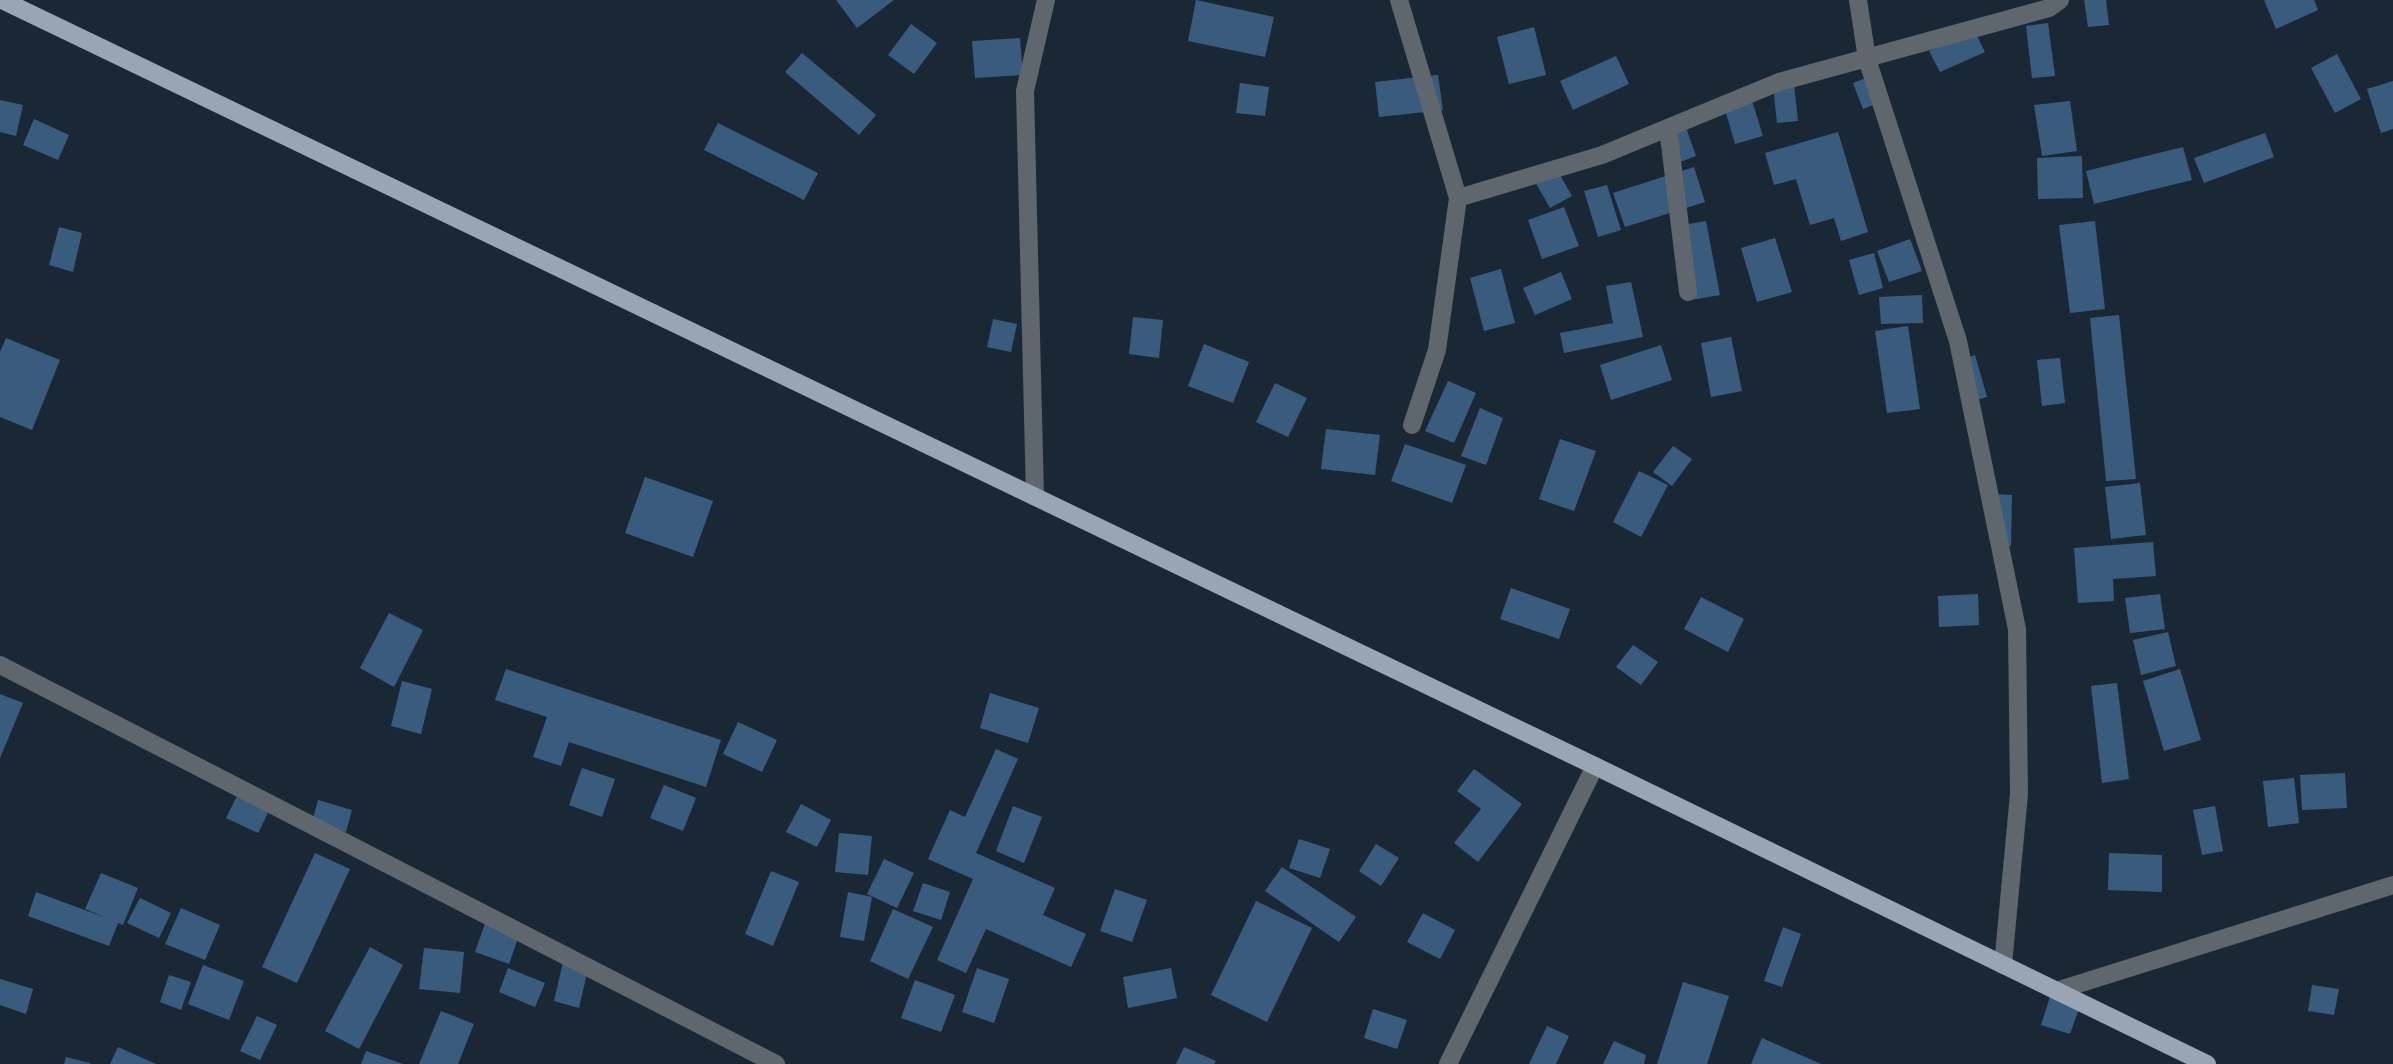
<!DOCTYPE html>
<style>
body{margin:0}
canvas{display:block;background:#1a2836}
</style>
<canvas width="2393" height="1064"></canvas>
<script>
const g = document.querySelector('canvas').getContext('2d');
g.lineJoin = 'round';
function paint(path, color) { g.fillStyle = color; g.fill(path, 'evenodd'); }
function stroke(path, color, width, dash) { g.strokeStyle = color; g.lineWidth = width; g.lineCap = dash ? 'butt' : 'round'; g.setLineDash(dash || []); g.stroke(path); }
const building = new Path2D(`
 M836 0H894L857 28Z
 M1196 0 1274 17 1265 57 1188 41Z
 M2084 0H2106L2109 25 2088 27Z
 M2264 0H2314L2318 10 2276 29Z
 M2048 23 2055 76 2032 78 2026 26Z
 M911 24 937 43 914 74 888 55Z
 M1534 27 1546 75 1509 84 1497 37Z
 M1974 30 1985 52 1940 72 1929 51Z
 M1020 38 1023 75 975 78 972 41Z
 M802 53 876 115 859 135 785 72Z
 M2337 54 2361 99 2335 113 2311 68Z
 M1616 56 1629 84 1573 110 1560 81Z
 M1876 74 1886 100 1863 109 1853 83Z
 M1438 75 1443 110 1379 117 1375 82Z
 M2393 81V129L2381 133 2367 89Z
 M1240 83 1269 87 1265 116 1236 113Z
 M1794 84 1798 121 1777 123 1773 86Z
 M1749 91 1763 136 1735 144 1722 99Z
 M0 100 23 105 16 136 0 132Z
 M2070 101 2077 151 2042 156 2034 105Z
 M1682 116 1696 156 1672 165 1658 125Z
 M34 119 69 135 58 160 23 145Z
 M718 123 818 173 804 200 704 150Z
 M1838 132 1868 232 1841 241 1834 218 1810 225 1796 179 1774 185 1765 153Z
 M2265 133 2274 157 2204 183 2194 158Z
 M2183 147 2192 180 2094 204 2086 171Z
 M2082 156 2083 198 2038 199 2037 158Z
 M1694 167 1705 202 1625 227 1613 193Z
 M1556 168 1572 196 1550 208 1534 180Z
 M1607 185 1621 230 1598 237 1584 191Z
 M1564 207 1579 246 1542 259 1528 220Z
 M1706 221 1720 295 1691 300 1677 226Z
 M2095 221 2105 309 2070 313 2059 225Z
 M59 227 82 233 73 272 49 265Z
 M1775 238 1792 292 1757 302 1741 248Z
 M1910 239 1922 271 1889 282 1877 251Z
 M1874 253 1883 288 1859 295 1849 260Z
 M1501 269 1515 323 1484 331 1470 278Z
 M1561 272 1572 299 1535 315 1523 288Z
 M1631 282 1643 337 1564 353 1560 333 1613 323 1606 286Z
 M1922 295 1923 323 1881 324 1879 297Z
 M2119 315 2136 479 2106 481 2090 318Z
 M1133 317 1163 320 1159 358 1129 354Z
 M993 319 1017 324 1011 352 987 347Z
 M1908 326 1920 409 1887 413 1875 331Z
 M1731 337 1742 391 1711 397 1701 343Z
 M6 338 60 360 32 430 0 417V352Z
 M1204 344 1249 362 1233 403 1188 386Z
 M1661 345 1672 380 1611 400 1600 365Z
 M1975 355 1987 397 1966 403 1954 362Z
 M2060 358 2065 403 2042 406 2037 360Z
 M1448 381 1476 393 1454 443 1425 431Z
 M1275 383 1307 398 1288 437 1256 422Z
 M1480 408 1503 418 1486 465 1461 456Z
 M1326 429 1380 435 1375 475 1321 469Z
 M1560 439 1596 451 1574 511 1539 499Z
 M1405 444 1466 465 1452 503 1391 481Z
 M1673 446 1692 459 1672 486 1653 472Z
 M1639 471 1668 485 1641 537 1613 522Z
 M645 477 713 501 693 557 625 533Z
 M2140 483 2146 535 2111 539 2105 487Z
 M1993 494 2012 495 2011 546 1991 545Z
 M2153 542 2156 576 2113 579 2114 601 2078 603 2074 548Z
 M1511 588 1570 609 1559 639 1500 619Z
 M1978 594 1979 625 1939 627 1938 596Z
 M2160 594 2165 629 2130 633 2125 598Z
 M1701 597 1744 619 1728 652 1684 629Z
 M389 613 423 630 394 687 360 668Z
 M2168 632 2176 666 2141 675 2133 640Z
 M1633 645 1658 662 1641 685 1616 667Z
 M506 669 721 740 706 787 569 742 561 766 533 757 547 717 495 700Z
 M2180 669 2201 740 2164 751 2143 681Z
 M402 681 432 689 421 734 391 726Z
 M2117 683 2129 779 2102 783 2091 686Z
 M990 693 1039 708 1028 743 980 728Z
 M0 694 23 703 0 758Z
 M738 722 777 740 762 772 723 754Z
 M996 749 1018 759 976 853 1055 888 1043 915 1086 934 1071 967 986 929 966 973 937 960 973 879 928 859 950 810 965 817Z
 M582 768 615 779 602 817 569 805Z
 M1474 769 1522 804 1478 862 1454 843 1481 809 1457 791Z
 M2345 773 2347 808 2302 810 2300 775Z
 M2294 778 2299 823 2268 827 2263 781Z
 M244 782 276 797 258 833 226 818Z
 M664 785 696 798 683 831 650 818Z
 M318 800 352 810 346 832 312 822Z
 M801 804 831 820 817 847 786 832Z
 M1013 806 1042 817 1024 863 996 851Z
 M2215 806 2223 851 2202 855 2193 810Z
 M839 833 872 836 868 875 835 872Z
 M1299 839 1330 849 1320 878 1289 868Z
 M1376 844 1399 858 1381 886 1359 871Z
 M315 853 350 869 297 983 262 967Z
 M2109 853 2162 855V892L2108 890Z
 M884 859 914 873 897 908 867 894Z
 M1282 867 1356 917 1339 942 1265 891Z
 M771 871 799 882 773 946 745 934Z
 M101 873 138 888 123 925 118 923 109 946 28 916 36 892 109 919 85 909Z
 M923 883 950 892 941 920 913 911Z
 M1115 889 1147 900 1132 942 1100 931Z
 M848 892 872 897 864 941 840 937Z
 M140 898 171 913 159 938 127 923Z
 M1256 901 1312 928 1267 1022 1211 995Z
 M181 908 220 925 205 960 165 944Z
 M893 909 933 927 908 979 870 961Z
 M1423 913 1455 930 1440 959 1407 942Z
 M488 915 522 927 509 964 475 952Z
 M1783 927 1801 934 1782 987 1764 981Z
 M370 947 403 965 359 1049 325 1031Z
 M424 948 464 952 460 993 419 989Z
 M563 962 588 969 579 1008 554 1001Z
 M203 965 244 981 229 1020 188 1004Z
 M508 968 545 983 535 1007 499 992Z
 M977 968 1009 979 994 1023 962 1012Z
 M1171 968 1177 998 1128 1008 1123 977Z
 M169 975 191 982 181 1010 160 1002Z
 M0 979 33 989 26 1014 0 1005Z
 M915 980 955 995 941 1032 901 1018Z
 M1683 982 1729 996 1707 1064H1657Z
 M2312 985 2339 989 2334 1015 2308 1011Z
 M2050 997 2080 1006 2070 1034 2041 1025Z
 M1373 1009 1407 1020 1397 1049 1364 1038Z
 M441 1011 474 1024 458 1064H419Z
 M257 1016 277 1025 260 1060 240 1051Z
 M1547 1026 1569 1036 1556 1064H1529Z
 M1762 1038 1821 1064H1751Z
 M1614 1041 1646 1055 1644 1064H1603Z
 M118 1047 156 1064H110Z
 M1184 1047 1216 1061 1214 1064H1176Z
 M366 1051 403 1064H361Z
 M66 1057 90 1063V1064H64Z`);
const street = new Path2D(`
 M1399 0 1458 198 1437 350 1412 425
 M1858 0 1867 59 1958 341 2017 629 2019 794 2003 965
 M1668 128 1688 292
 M1458 198 1602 155 1779 82 2049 8 2060 0
 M1035 497 1025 91 1046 0
 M0 665 776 1064
 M2056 991 2393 885
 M1448 1064 1595 766`);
const primary = new Path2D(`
 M2 0 1595 766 2207 1064`);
paint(building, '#395c7e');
stroke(street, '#5f666d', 18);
stroke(primary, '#97a5b4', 18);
</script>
